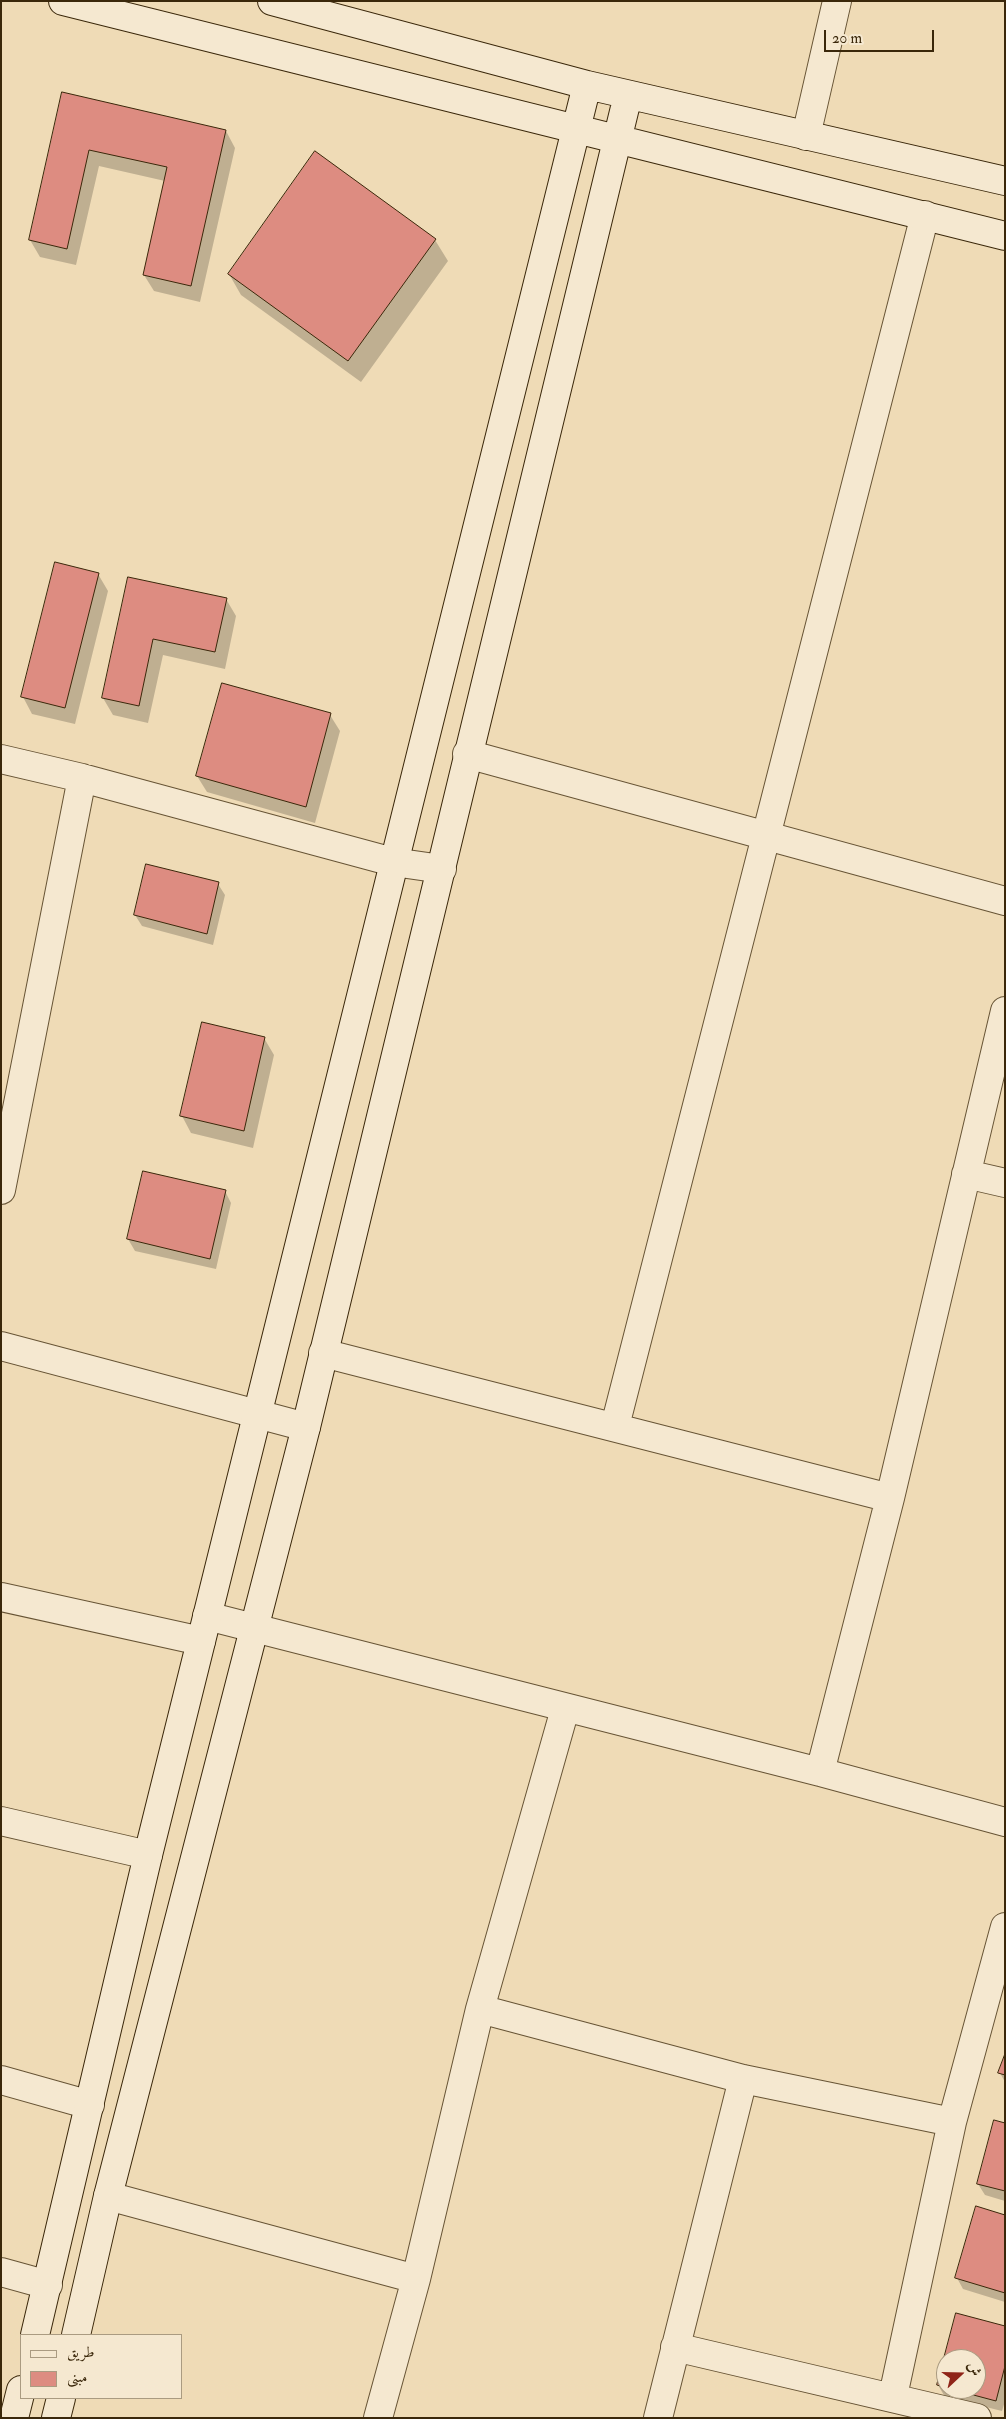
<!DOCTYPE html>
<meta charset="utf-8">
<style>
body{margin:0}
#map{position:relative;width:1006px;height:2419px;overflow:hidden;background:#efdbb6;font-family:"IM FELL Double Pica",Amiri,serif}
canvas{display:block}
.frame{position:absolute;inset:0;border:2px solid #3a270a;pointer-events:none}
.legend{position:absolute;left:20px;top:2334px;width:162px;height:65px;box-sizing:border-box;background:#f5e8d0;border:1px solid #aa9b81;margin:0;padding:6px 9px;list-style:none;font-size:15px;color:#3a270a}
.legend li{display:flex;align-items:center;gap:10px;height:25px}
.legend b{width:25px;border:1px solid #aa9b81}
.north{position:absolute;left:936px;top:2349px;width:50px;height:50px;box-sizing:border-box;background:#f5e8d0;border:1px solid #aa9b81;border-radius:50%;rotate:69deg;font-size:14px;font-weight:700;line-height:20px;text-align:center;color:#3a270a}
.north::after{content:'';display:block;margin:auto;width:18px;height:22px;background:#8f2418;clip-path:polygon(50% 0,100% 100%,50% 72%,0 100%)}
.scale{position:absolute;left:824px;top:30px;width:110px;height:22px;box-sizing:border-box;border:2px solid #3a270a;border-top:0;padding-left:6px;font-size:15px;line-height:18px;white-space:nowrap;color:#3a270a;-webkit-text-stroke:4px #f5e8d0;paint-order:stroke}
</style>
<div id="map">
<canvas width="1006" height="2419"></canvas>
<div class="frame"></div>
<ul class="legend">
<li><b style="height:6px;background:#f5e8d0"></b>طريق</li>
<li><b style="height:14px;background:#dd8c81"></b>مبنى</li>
</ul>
<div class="north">ش</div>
<div class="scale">20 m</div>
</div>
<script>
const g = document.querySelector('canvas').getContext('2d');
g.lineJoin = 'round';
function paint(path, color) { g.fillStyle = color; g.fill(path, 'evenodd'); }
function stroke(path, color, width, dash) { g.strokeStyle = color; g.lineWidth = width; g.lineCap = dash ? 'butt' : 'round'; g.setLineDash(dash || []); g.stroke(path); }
const shadow = new Path2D(`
 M63 94 226 131 235 148 200 302 154 291 144 275 165 181 99 166 76 265 40 257 30 240Z
 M435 240 448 261 361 382 241 295 229 274Z
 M98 574 108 591 75 724 32 714 23 697Z
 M129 578 226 599 236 616 225 669 163 655 148 723 113 715 103 698Z
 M330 715 340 731 315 823 207 792 197 776Z
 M218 884 225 895 213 945 142 926 135 915Z
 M264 1038 274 1055 253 1148 191 1133 182 1116Z
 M225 1191 231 1203 216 1269 135 1251 128 1239Z
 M1005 2058V2082L1000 2073Z
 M1005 2124V2201L985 2195 978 2184Z
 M1005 2216V2302L963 2289 957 2278Z
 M956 2314 1005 2327V2401L1002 2411 945 2397 938 2385ZM946 2359H976V2389H946Z`);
const building = new Path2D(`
 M62 92 226 130 191 286 143 275 167 167 89 150 67 249 29 240Z
 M315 151 436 239 348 361 228 274Z
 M55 562 99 573 65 708 21 697Z
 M128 577 227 598 215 652 153 639 139 706 102 698Z
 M222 683 331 713 306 807 196 776Z
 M146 864 219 882 207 934 134 915Z
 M202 1022 265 1037 244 1131 180 1116Z
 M143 1171 226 1190 210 1259 127 1239Z
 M1005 2054V2075L998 2073Z
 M994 2120 1005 2123V2191L977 2184Z
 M976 2206 1005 2215V2293L955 2278Z
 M956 2313 1005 2326V2366L996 2401 951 2389H976V2359H946V2388L937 2385Z`);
const street = new Path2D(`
 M806 136 837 1
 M467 754 1005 901
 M1 759 82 778 393 862 442 869
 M966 1174 1005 1183
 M1 1190 82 778
 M1 1346 306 1427
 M323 1353 890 1498
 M615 1426 925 215
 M1 1597 201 1641
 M207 1616 820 1772 1005 1822
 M820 1772 890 1498 1005 1011
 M1 1821 148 1855
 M480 2009 743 2079 952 2122
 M1 2080 90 2105
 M108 2196 416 2279
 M1 2272 48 2285
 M675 2347 977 2418
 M893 2396 952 2122 1005 1927
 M378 2418 416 2279 480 2009 565 1709
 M658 2418 743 2079`);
const secondary = new Path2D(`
 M63 1 1005 236
 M272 1 587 85 1005 181
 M35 2335 148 1855 587 85
 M76 2335 108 2196 306 1427 628 95
 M14 2418 21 2390
 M56 2418 61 2398`);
paint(shadow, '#0003');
paint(building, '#dd8c81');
stroke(building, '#3a270a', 1);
stroke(street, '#675435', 30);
stroke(secondary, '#3a270a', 30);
stroke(street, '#f5e8d0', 28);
stroke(secondary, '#f5e8d0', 28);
</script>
